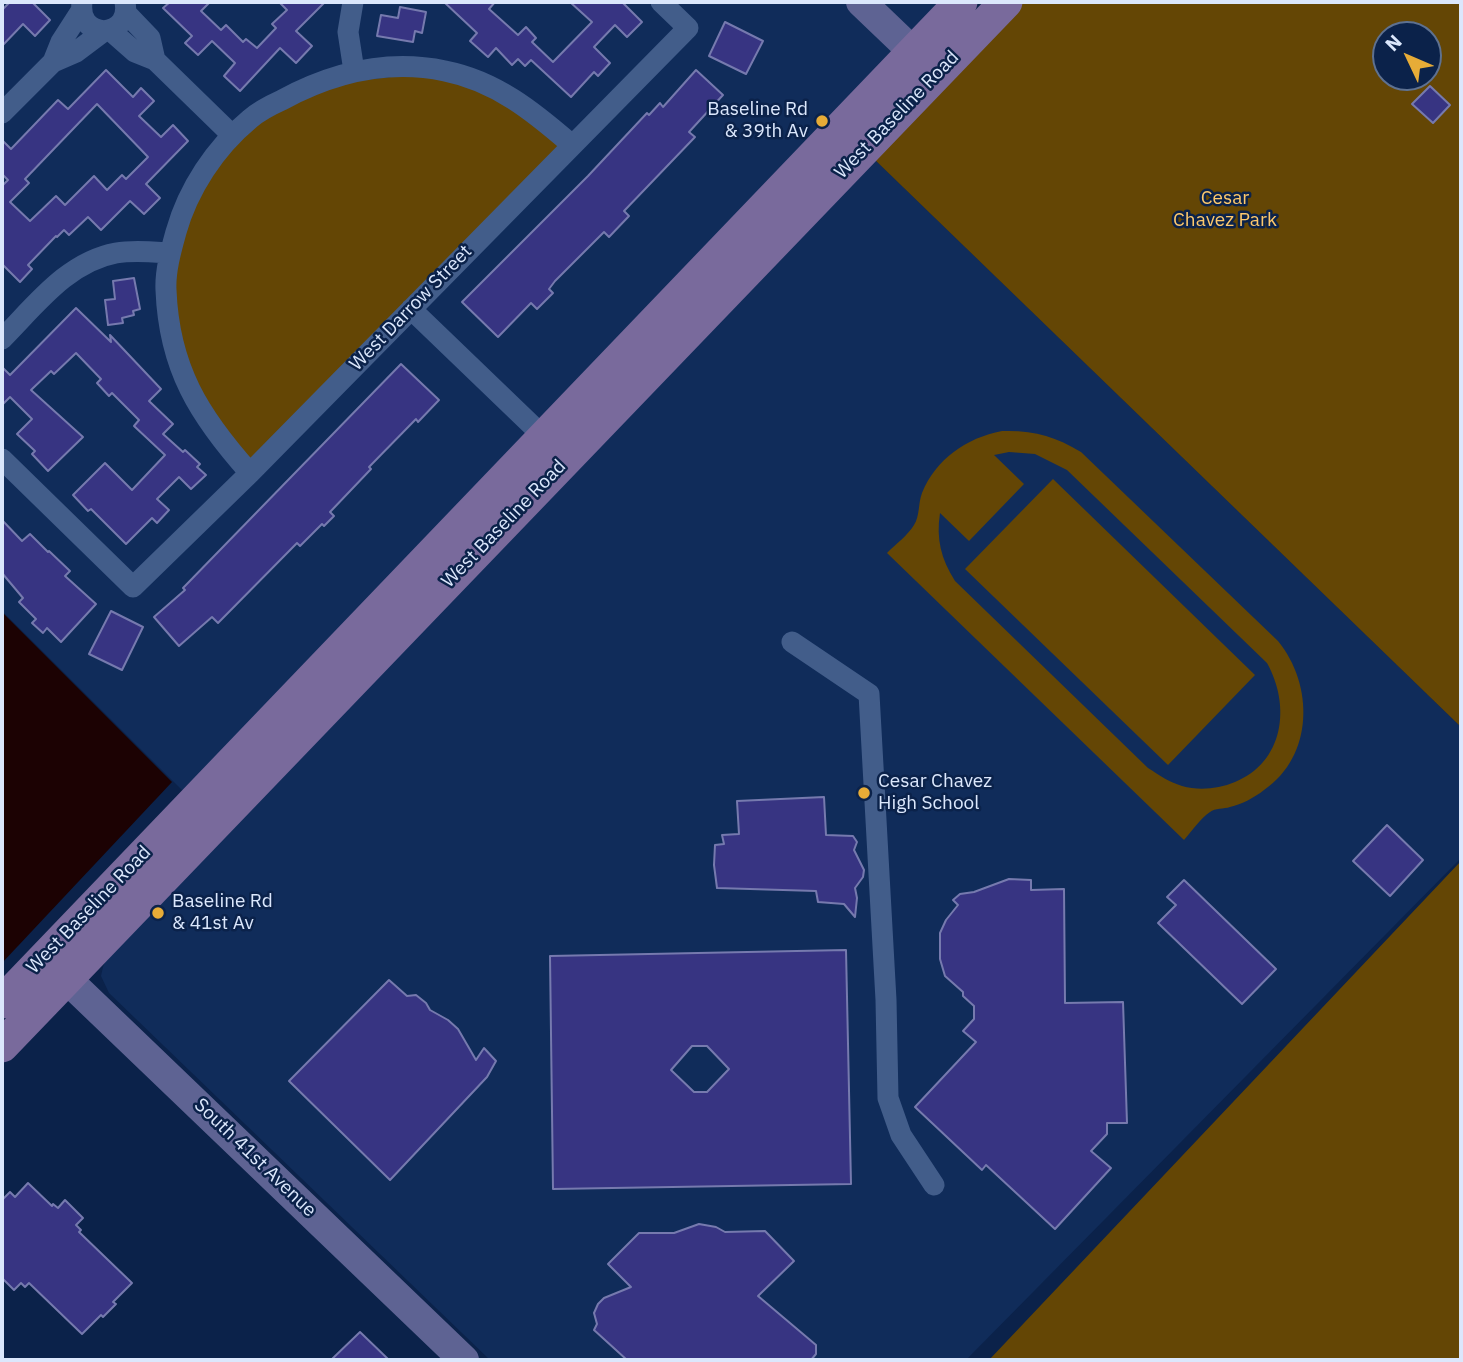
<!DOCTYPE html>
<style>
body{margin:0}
#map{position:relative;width:1463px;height:1362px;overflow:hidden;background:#0b224a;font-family:"IBM Plex Sans",sans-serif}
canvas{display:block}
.frame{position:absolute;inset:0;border:4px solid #dbe7fc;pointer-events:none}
.north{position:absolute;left:1372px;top:21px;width:70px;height:70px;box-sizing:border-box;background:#0b224a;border:2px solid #5e7191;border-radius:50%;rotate:314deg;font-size:19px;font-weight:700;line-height:28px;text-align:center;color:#dbe7fc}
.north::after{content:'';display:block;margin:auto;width:24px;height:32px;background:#e7ac37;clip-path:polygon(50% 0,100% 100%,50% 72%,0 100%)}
</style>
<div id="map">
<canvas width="1463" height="1362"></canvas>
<div class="frame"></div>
<div class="north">N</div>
</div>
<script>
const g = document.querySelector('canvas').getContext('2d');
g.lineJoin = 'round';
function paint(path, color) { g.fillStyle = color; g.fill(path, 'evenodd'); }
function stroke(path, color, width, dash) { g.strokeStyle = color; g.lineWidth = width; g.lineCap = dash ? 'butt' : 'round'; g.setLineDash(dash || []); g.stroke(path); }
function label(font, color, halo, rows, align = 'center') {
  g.font = font + ' "IBM Plex Sans",sans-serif'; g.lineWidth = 5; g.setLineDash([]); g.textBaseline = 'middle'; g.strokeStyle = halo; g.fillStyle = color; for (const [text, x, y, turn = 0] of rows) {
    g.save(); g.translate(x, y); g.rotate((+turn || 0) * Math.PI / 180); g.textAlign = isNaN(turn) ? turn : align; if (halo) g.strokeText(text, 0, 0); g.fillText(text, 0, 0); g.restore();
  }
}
const built = new Path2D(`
 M2 2H940L184 792 2 611Z
 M874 159 1461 727V858L966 1360H490L109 993 101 976 103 967 106 959Z`);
const green = new Path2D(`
 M1024 2H1461V727L874 159ZM1386 35H1428V77H1386Z
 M446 71 572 145 250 473 185 382 170 253 232 135 308 86Z
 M1002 431C1033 430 1055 436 1081 452L1278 641C1314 685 1314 756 1264 790 1254 798 1242 804 1230 807 1224 809 1215 808 1210 812 1200 819 1192 831 1184 840L887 553C896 544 908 535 914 525 920 516 918 503 922 493 936 459 966 438 1002 431ZM1009 452 1035 454 1067 470 1267 663C1291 706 1284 762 1235 782 1218 789 1199 791 1182 786 1169 782 1159 775 1148 768L955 581C941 559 936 539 940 513L969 541 1024 484 994 455Z
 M1053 479 1255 675 1168 765 965 569Z
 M1461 861V1360H989Z`);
const water = new Path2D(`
 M2 612 172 782 2 963Z`);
const building = new Path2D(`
 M10 2H32L50 20 35 36 23 24 2 46V10Z
 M170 2H210L201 11 221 30 226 25 243 42 246 39 257 48 276 28 272 24 287 10 279 2H325L296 31 312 46 296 63 280 48 240 91 224 76 235 63 212 41 198 55 185 43 192 36 163 8Z
 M444 2H495L489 9 518 35 526 27 536 38 532 42 553 62 592 22 570 2H622L642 22 627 37 615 25 594 47 610 63 598 76 594 72 571 97 531 60 525 66 518 59 512 65 496 48 488 57 470 41 477 33Z
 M400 7 426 12 422 33 415 31 413 42 377 36 381 15 398 18Z
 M725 22 763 41 746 74 709 56Z
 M106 70 133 97 141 88 154 101 139 116 161 137 173 125 188 141 146 184 160 198 144 214 130 201 101 230 88 217 69 235 64 230 57 237 56 236 28 265 32 269 20 282 2 264V186L8 180 2 174V140L11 149 58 100 68 109ZM97 104 148 157 126 179 122 175 107 190 94 176 65 205 56 196 30 221 10 202 29 183 25 179Z
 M696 70 723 95 689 132 695 137 624 211 629 216 609 237 604 232 555 281 549 289 553 293 537 309 531 303 498 337 462 302 588 176 647 113 649 115 660 103 663 107Z
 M1430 86 1450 105 1433 123 1412 104Z
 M134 278 140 309 133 311 134 315 122 318 123 323 108 325 105 300 115 299 113 281Z
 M76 308 111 342 110 335 161 389 149 401 173 424 163 434 183 452 185 450 200 464 197 467 206 475 191 489 179 477 157 499 169 510 157 523 152 518 126 544 91 509 88 511 73 495 105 463 132 490 165 455 134 426 139 420 112 393 109 396 97 383 101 379 76 353 54 374 51 371 31 390 83 437 48 471 32 454 35 451 17 434 32 419 10 397 2 405V367L10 375Z
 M401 364 439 400 418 422 416 419 369 467 371 469 330 512 334 516 324 526 322 524 300 546 297 543 218 623 212 617 179 646 154 617 185 590 183 588Z
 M2 520 22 541 30 534 48 552 49 551 70 571 65 576 96 604 61 642 47 628 43 633 32 623 36 619 19 602 23 598 2 573Z
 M111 611 143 627 122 670 89 654Z
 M824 797 826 835 853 836 857 842 854 850 864 870 863 877 855 888 857 898 855 917 844 904 818 902 816 891 717 888 714 865 715 845 724 844 722 835 739 834 737 801Z
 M1387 825 1423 860 1390 896 1353 861Z
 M1009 879 1031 880V890L1064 889 1065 1003 1123 1002 1127 1123H1107V1134L1091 1151 1111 1168 1055 1229 986 1165 982 1170 915 1107 976 1042 963 1031 974 1019V1006L963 996V992L945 976 940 959V933L946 920 958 905 953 900 960 894 974 892Z
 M1184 880 1276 969 1242 1004 1158 923 1176 905 1167 897Z
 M846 950 851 1184 553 1189 550 956ZM692 1046H707L729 1069 707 1092H694L671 1070Z
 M389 980 407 996 416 995 426 1003 430 1010 448 1020 458 1029 476 1060 484 1048 496 1061 487 1077 390 1180 289 1081Z
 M28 1183 52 1206 53 1204 58 1208 65 1200 83 1218 76 1225 81 1230 79 1232 132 1283 113 1302 116 1304 103 1317 101 1315 82 1334 29 1283 25 1287 21 1283 14 1290 2 1278V1200L10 1192 15 1197Z
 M699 1224 716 1227 725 1232 765 1231 794 1261 758 1296 816 1345V1354L811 1360H627L594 1330 597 1324 594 1313 598 1304 604 1298 631 1287 608 1264 639 1233H674Z
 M360 1332 389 1360H331Z`);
const street = new Path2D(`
 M82 2C80 18 87 29 104 31 120 29 128 18 125 2
 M353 2 348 32 354 71
 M126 13 150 38 155 60
 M110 30 135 52 155 60 232 135
 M53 62 76 52 104 31
 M2 113 53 62 61 42 81 11
 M411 309 543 436
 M2 339C35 306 67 262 116 253 134 250 152 252 170 253
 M2 459 133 587 250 473 688 28 661 2
 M250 473C199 416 169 368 166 290 165 271 171 250 176 232 188 189 215 148 250 119 259 111 271 105 282 100 332 73 388 59 445 71 496 81 534 112 572 145
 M792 642 869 694 886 1000 888 1098 901 1135 934 1185`);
const secondary = new Path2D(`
 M861 2 929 67
 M50 963 464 1360`);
const primary = new Path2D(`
 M2 1002 961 2
 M2 1046 1006 2`);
const markers = [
 [822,121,7,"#e7ac37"],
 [864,793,7,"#e7ac37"],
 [158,913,7,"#e7ac37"]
];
const poiNames = [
 ["Baseline Rd",808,110,"right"],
 ["& 39th Av",808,132,"right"],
 ["Cesar Chavez",878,782],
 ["High School",878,804],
 ["Baseline Rd",172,902],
 ["& 41st Av",172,924]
];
const streetNames = [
 ["West Baseline Road",897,115,-46],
 ["West Darrow Street",411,308,-46],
 ["West Baseline Road",504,524,-46],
 ["West Baseline Road",89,910,-46],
 ["South 41st Avenue",255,1158,44]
];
const parkNames = [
 ["Cesar",1225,199],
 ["Chavez Park",1225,221]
];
paint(built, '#102c5a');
paint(green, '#644605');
paint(water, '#1c0203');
paint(building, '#373482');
stroke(building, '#767aae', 2);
stroke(street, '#425d8a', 21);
stroke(secondary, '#5e6393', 30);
stroke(primary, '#796a9c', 33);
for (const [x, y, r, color] of markers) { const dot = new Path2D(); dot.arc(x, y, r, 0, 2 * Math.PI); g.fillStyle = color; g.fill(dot); stroke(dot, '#0b224a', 2.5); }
label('19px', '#dbe7fc', '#0b224a', poiNames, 'left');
label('19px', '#dbe7fc', '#0b224a', streetNames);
label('19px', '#fec96c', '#0b224a', parkNames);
</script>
